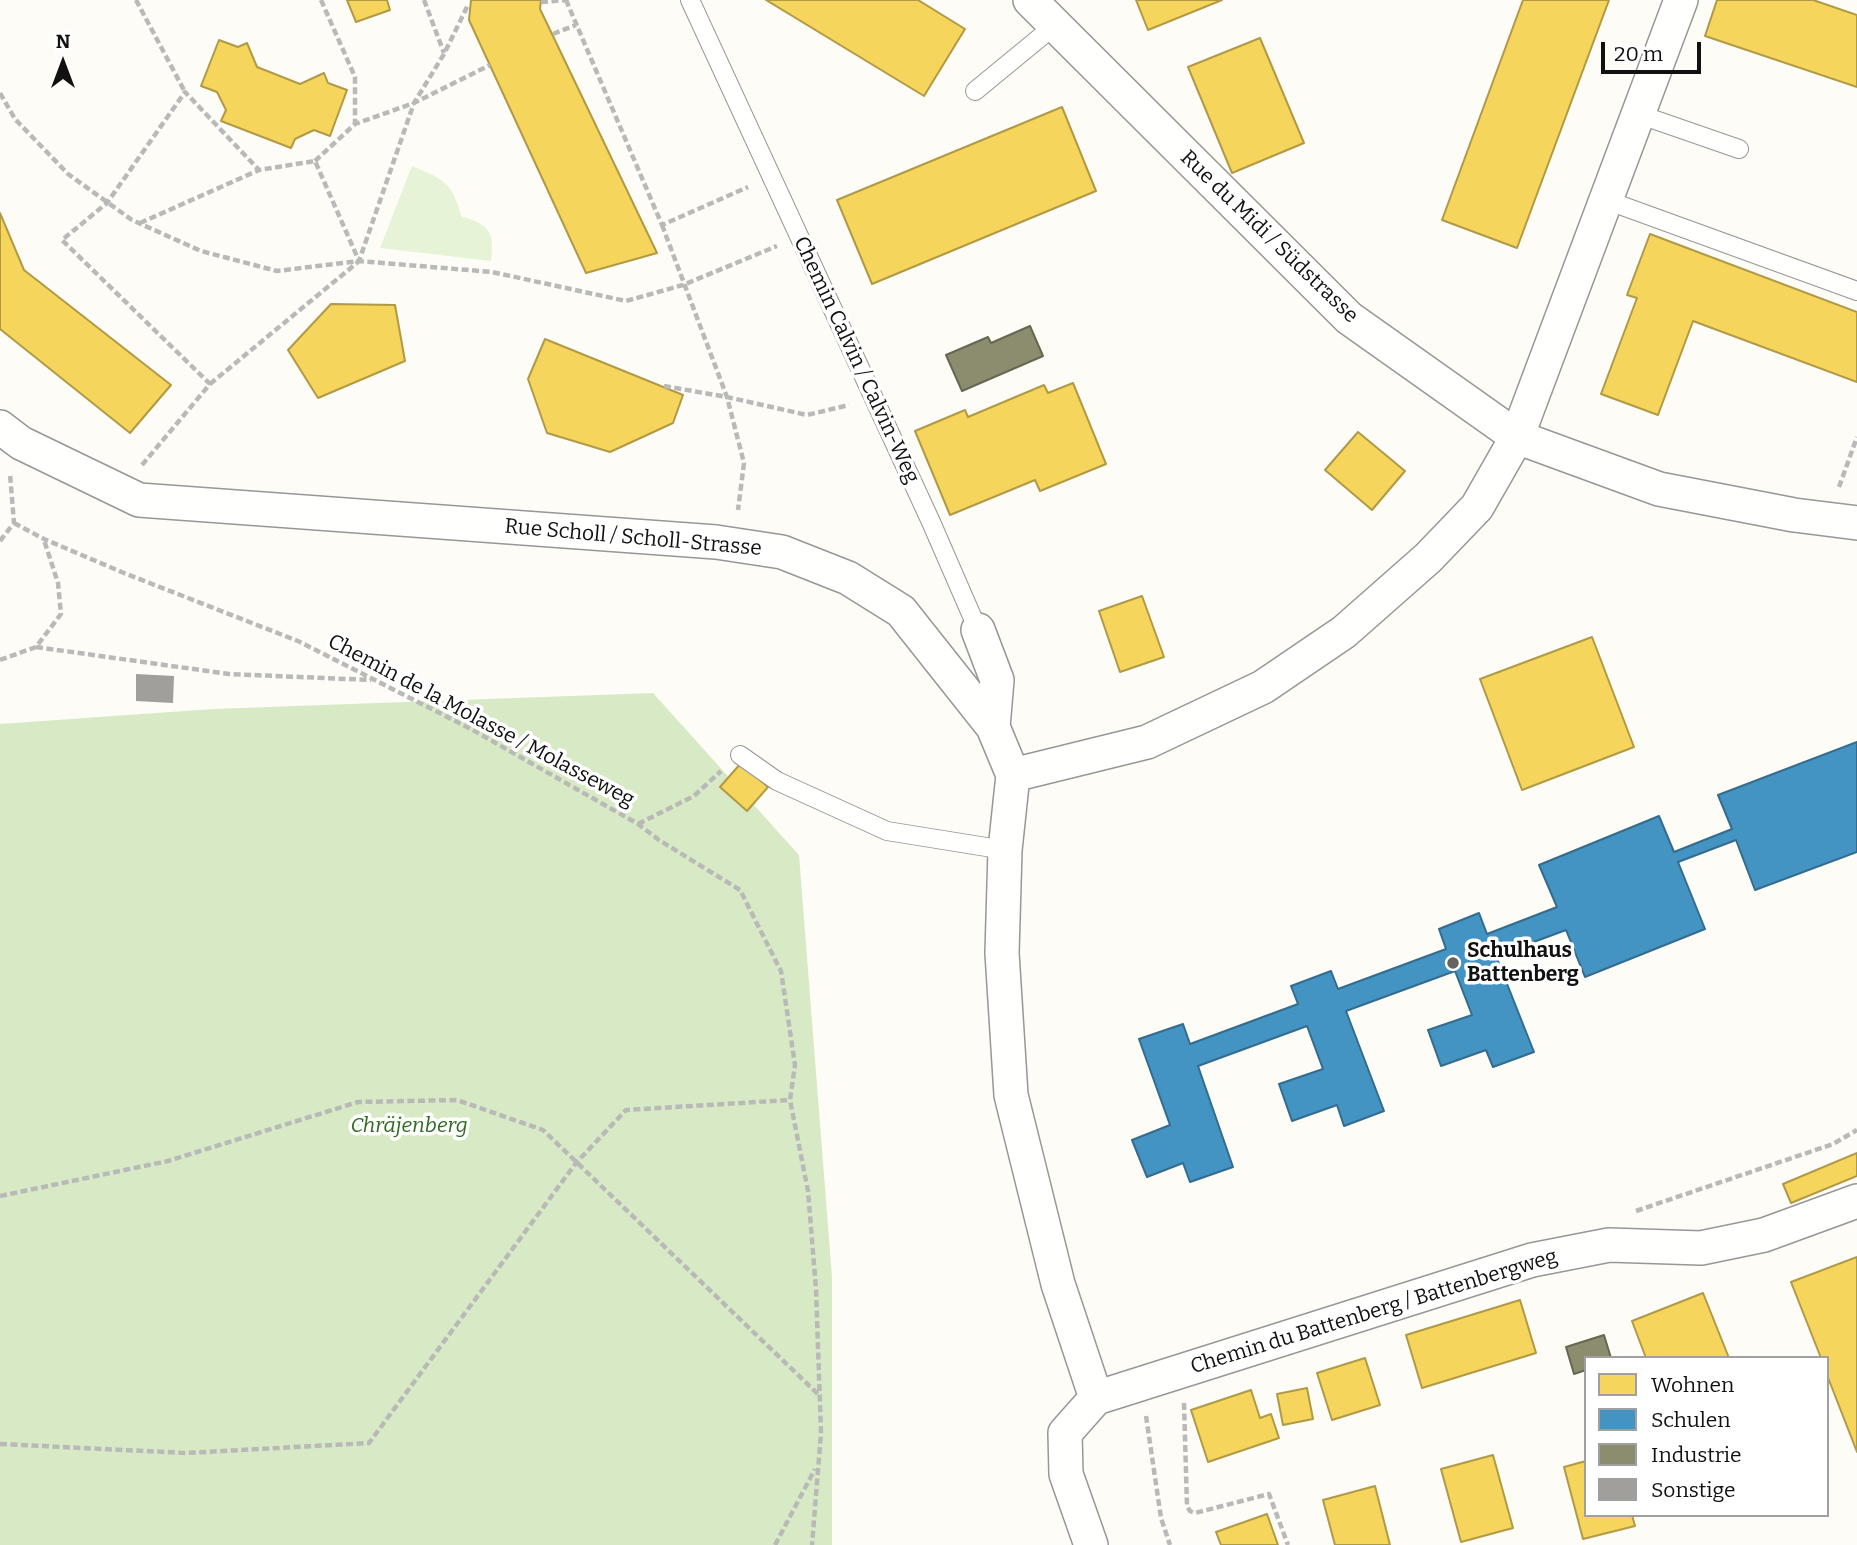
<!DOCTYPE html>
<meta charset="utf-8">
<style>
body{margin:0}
#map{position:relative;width:1857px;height:1545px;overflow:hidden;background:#fdfcf7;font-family:Bitter,serif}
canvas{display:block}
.legend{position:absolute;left:1584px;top:1356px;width:245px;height:161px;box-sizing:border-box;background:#fff;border:2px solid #a0a0a0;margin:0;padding:9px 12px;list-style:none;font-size:21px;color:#111}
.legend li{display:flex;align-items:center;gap:14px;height:35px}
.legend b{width:35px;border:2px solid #a0a0a0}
.north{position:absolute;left:28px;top:28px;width:70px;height:70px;-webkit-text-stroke:5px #fff;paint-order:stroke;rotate:0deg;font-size:19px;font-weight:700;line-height:28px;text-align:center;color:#111}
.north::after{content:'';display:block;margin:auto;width:24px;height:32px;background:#111;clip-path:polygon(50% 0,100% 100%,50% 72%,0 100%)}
.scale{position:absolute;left:1601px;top:42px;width:100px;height:32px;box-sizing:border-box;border:4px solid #111;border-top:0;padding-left:9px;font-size:21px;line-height:24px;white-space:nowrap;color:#111;-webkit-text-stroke:5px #fff;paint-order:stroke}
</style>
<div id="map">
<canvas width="1857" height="1545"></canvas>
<ul class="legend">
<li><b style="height:19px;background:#f6d55c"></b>Wohnen</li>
<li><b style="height:19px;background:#4393c3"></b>Schulen</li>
<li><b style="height:19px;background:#8c8c6e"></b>Industrie</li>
<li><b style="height:19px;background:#a19f9c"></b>Sonstige</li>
</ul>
<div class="north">N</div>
<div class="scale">20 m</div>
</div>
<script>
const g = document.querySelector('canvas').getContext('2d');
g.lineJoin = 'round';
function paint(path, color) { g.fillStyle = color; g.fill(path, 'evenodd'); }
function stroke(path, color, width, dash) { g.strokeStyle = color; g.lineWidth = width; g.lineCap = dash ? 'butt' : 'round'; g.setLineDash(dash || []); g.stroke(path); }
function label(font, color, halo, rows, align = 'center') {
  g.font = font + ' Bitter,serif'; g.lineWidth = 7; g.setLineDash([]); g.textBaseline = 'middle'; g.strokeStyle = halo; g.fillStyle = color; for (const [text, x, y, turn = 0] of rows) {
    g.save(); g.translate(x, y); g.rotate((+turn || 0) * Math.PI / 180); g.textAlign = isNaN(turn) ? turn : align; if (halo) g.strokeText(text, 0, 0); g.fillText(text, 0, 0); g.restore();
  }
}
const green = new Path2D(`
 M412 166C442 178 453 183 461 216 489 225 495 231 491 261L380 248Z`);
const forest = new Path2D(`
 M653 693 799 855 832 1277V1545H0V724L213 709Z`);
const homes = new Path2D(`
 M347 0H387L390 10 356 22Z
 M471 0H541L540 9 657 253 586 273 469 20Z
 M766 0H918L965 29 924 96Z
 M1136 0H1222L1148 30Z
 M1523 0H1609L1517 248 1442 220Z
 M1717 0H1813L1857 15V87L1705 36Z
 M1260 38 1304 143 1232 173 1188 67Z
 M219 40 238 47 247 43 257 67 300 84 324 73 328 83 347 90 330 136 314 130 295 139 291 148 221 121 226 110 217 92 201 86Z
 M1062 107 1096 191 872 284 837 200Z
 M0 213 24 270 171 385 130 433 0 329Z
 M1650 234 1857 312V382L1693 321 1658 415 1601 394 1637 298 1627 295Z
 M331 304 395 305 405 361 318 398 288 350Z
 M545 339 683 395 673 423 610 452 547 433 528 379Z
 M1073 383 1106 464 1040 491 1035 480 950 515 915 431 965 410 968 417 1044 385 1048 393Z
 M1358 432 1405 471 1372 510 1325 470Z
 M1142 596 1164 657 1120 672 1099 611Z
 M1592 637 1634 747 1522 790 1480 679Z
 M741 763 768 787 747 811 720 787Z
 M1857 1153V1176L1791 1203 1783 1184Z
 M1857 1257V1452L1827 1375V1358H1821L1791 1282Z
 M1703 1293 1729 1358H1646L1632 1321Z
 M1520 1300 1536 1353 1422 1388 1406 1335Z
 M1365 1358 1380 1405 1332 1420 1317 1373Z
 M1307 1388 1313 1419 1283 1425 1277 1394Z
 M1251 1390 1260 1418 1271 1414 1279 1438 1208 1462 1191 1410Z
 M1493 1455 1513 1528 1461 1542 1441 1469Z
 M1586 1461V1515H1632L1635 1526 1583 1539 1564 1467Z
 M1375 1486 1390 1545H1335L1323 1500Z
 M1267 1514 1278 1545H1221L1216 1532Z`);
const schools = new Path2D(`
 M1857 742V852L1755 890 1736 840 1678 862 1705 929 1585 977 1566 930 1496 956 1534 1052 1493 1067 1486 1050 1441 1066 1428 1030 1472 1015 1455 971 1346 1011 1384 1111 1344 1126 1337 1105 1292 1121 1279 1084 1323 1069 1307 1026 1198 1066 1233 1167 1190 1182 1183 1163 1147 1177 1132 1140 1170 1125 1139 1039 1183 1024 1190 1044 1298 1004 1291 986 1331 971 1338 989 1446 949 1439 929 1479 913 1487 934 1557 907 1539 865 1659 816 1674 852 1732 829 1718 795Z`);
const industry = new Path2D(`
 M1030 326 1043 356 962 391 946 355 988 337 991 343Z
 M1604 1335 1611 1358H1586V1370L1574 1374 1566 1347Z`);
const building = new Path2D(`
 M136 674 174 676 173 703 136 701Z`);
const path = new Path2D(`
 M136 0 185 92
 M321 0 355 77V124
 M424 0 444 53
 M566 0 662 225 748 187
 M541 2 566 0
 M553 34 576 25
 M0 93 15 119 68 174 132 220 201 251 277 271 359 261 492 272 626 301 683 285 777 246
 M315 161 355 124 414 103 490 65
 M140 223 259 170
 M662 225 727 397 744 463 738 510
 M210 384 358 262
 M664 386 727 397 807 415 849 405
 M142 465 210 384 62 240 107 203 185 92 259 170 315 161 359 261 414 103 444 54 468 5
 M1839 487 1857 437
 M14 523 44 539 124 573 298 641 471 729 638 824 659 840 740 890 781 971 795 1065 790 1100 808 1191 816 1289 821 1433 812 1545
 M0 541 14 523 10 474
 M36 647 229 674 371 680
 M0 660 36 647 61 614 58 583 44 540
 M638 824 694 796 721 771
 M0 1196 168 1161 358 1102 457 1100 543 1130 821 1397
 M1636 1211 1833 1144 1857 1130
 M1184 1403 1187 1506 1190 1511 1195 1513 1269 1494 1288 1545
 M1146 1416 1161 1518 1170 1545
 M0 1444 186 1453 369 1443 576 1163 626 1110 790 1100
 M775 1545 815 1469`);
const lane = new Path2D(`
 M690 0 931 522 978 630
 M975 91 1054 26
 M1638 114 1739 149
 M1606 200 1857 291
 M740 755 777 781 887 831 1005 850`);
const street = new Path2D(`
 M1030 0 1349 318 1517 437 1659 489 1794 515 1857 523
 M0 427 21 443 139 500 716 542 782 552 848 578 901 611 993 727 1013 775 1005 850 1002 953 1011 1095 1058 1284 1096 1398 1065 1433 1066 1474 1091 1545
 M978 630 997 680 993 727
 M1013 775 1147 742 1263 687 1344 632 1428 558 1477 507 1517 437 1681 0
 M1096 1398 1532 1260 1609 1245 1701 1248 1764 1235 1857 1201`);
const markers = [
 [1453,963,7,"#646362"]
];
const streetNames = [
 ["Rue du Midi / Südstrasse",1269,237,44],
 ["Chemin Calvin / Calvin-Weg",856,360,65],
 ["Rue Scholl / Scholl-Strasse",633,538,5],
 ["Chemin de la Molasse / Molasseweg",481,721,28],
 ["Chemin du Battenberg / Battenbergweg",1374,1312,-17]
];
const poiNames = [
 ["Schulhaus",1467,951],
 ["Battenberg",1467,975]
];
const parkNames = [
 ["Chräjenberg",409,1126]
];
paint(green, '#e7f3d7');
paint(forest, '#d8eac5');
paint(homes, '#f6d55c');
stroke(homes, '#b19a46', 2);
paint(schools, '#4393c3');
stroke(schools, '#346c8e', 2);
paint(industry, '#8c8c6e');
stroke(industry, '#676752', 2);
paint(building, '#a19f9c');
stroke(lane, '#979795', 20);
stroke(street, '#979795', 36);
stroke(path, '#b9b9b8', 4.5, [7, 3.5]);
stroke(lane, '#fffffe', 18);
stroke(street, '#fffffe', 33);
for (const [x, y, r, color] of markers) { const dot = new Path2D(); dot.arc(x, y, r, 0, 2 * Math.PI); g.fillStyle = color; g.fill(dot); stroke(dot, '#fff', 2.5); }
label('21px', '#111', '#fff', streetNames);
label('bold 21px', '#111', '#fff', poiNames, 'left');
label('italic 21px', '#2f6b1f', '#fff', parkNames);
</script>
